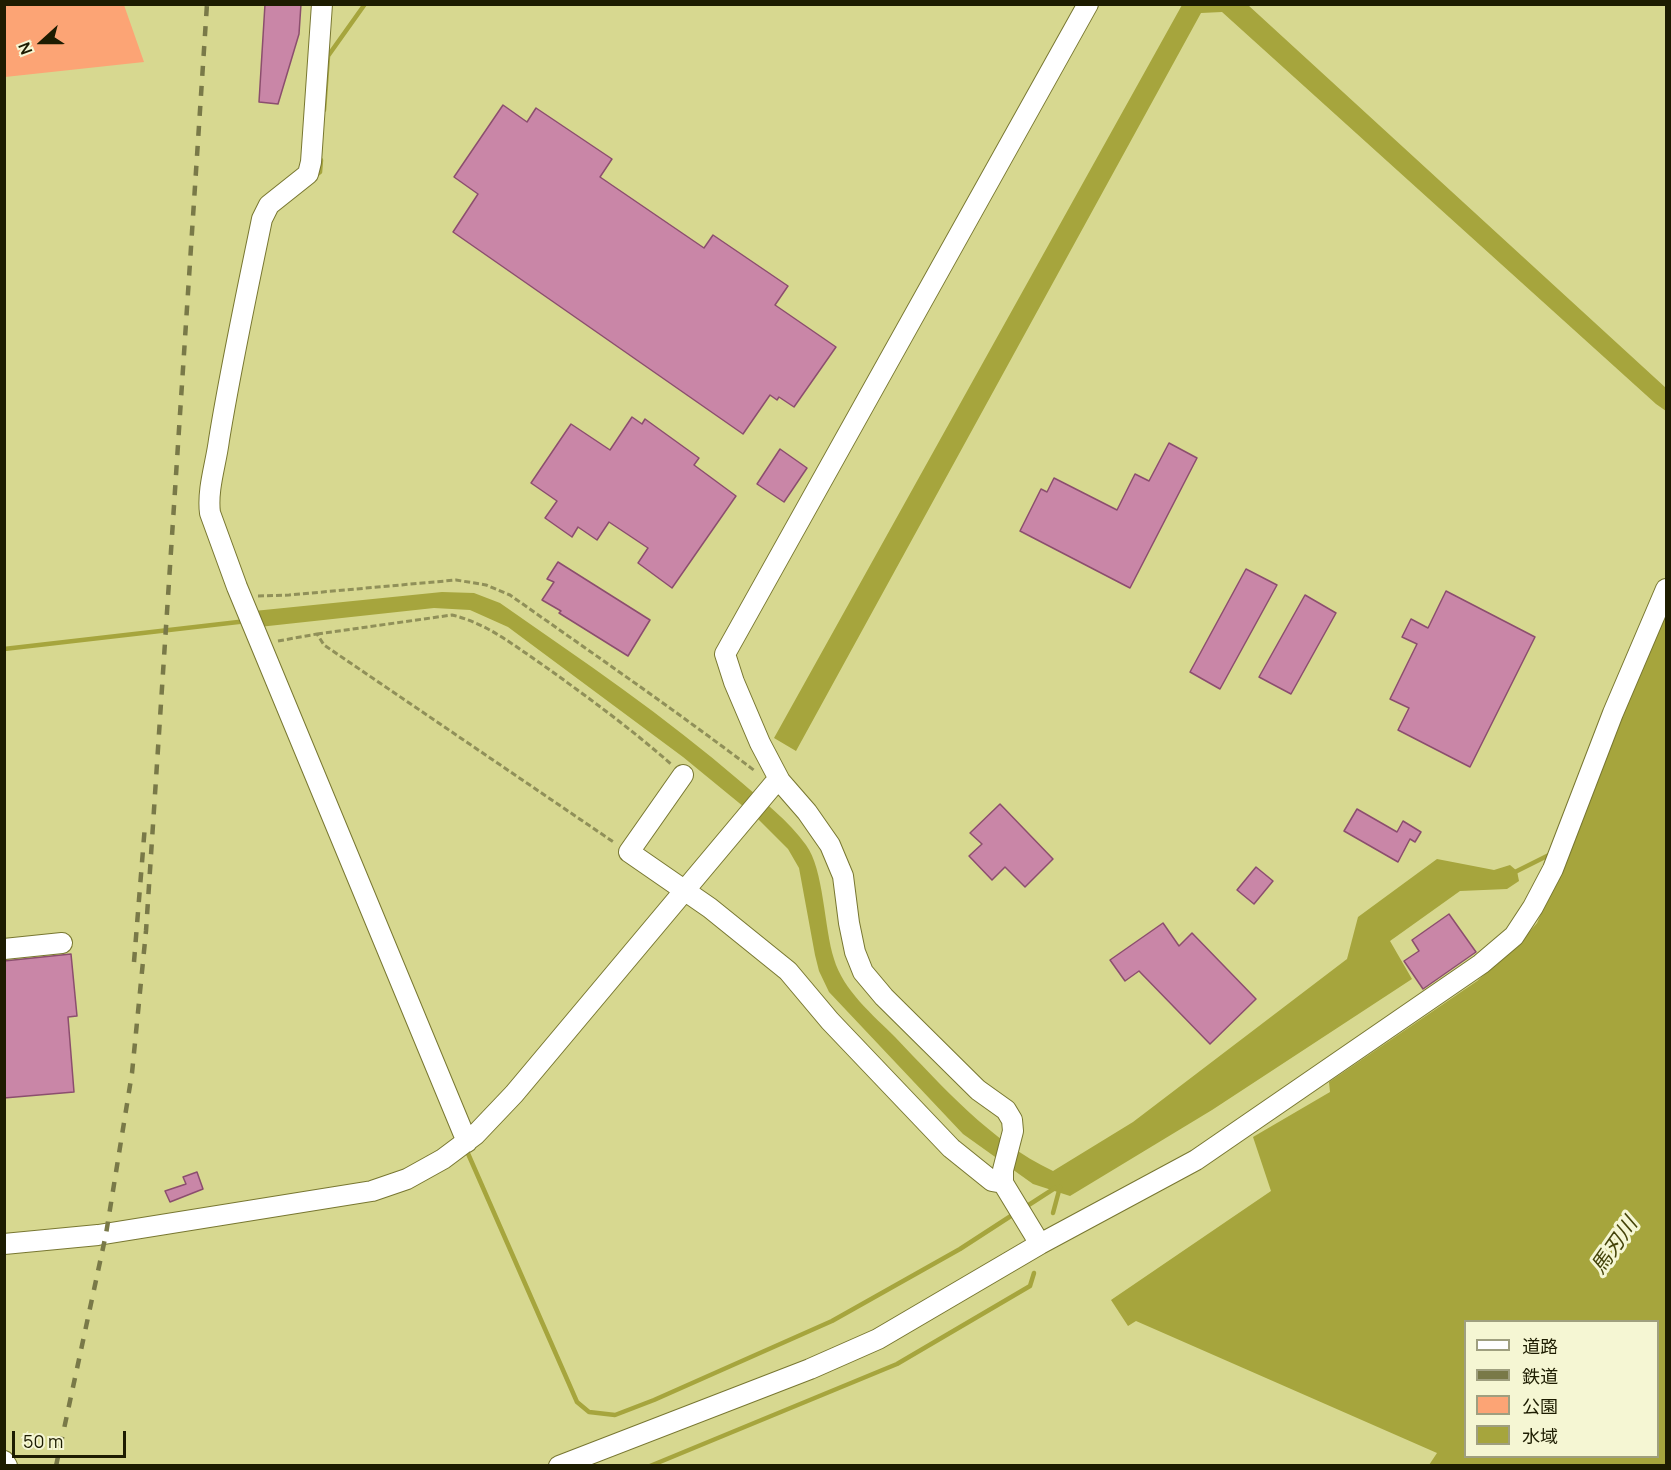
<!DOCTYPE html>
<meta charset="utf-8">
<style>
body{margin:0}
#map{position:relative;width:1671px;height:1470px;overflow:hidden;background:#d7d890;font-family:Manrope,"Noto Sans JP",sans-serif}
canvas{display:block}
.frame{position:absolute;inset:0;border:6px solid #1d1c01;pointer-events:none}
.legend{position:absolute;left:1464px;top:1320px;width:195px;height:138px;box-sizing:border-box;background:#f5f6d3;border:2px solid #9f9f7f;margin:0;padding:8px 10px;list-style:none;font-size:18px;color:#1d1c01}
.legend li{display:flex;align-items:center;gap:12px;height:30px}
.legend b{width:30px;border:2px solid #9f9f7f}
.north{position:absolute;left:12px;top:12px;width:60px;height:60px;-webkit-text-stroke:4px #f5f6d3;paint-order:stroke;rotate:249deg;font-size:16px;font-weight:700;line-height:24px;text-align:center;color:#1d1c01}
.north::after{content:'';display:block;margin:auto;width:21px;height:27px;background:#1d1c01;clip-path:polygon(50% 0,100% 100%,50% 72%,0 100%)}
.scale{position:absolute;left:12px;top:1431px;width:114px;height:27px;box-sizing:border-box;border:3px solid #1d1c01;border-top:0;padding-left:8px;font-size:18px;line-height:21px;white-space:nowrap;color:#1d1c01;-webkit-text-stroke:4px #f5f6d3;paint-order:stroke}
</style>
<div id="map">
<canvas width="1671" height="1470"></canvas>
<div class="frame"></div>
<ul class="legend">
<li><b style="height:8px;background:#fff"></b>道路</li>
<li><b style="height:8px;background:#797948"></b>鉄道</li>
<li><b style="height:16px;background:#fca475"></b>公園</li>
<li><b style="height:16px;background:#a6a53d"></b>水域</li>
</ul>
<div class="north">N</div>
<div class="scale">50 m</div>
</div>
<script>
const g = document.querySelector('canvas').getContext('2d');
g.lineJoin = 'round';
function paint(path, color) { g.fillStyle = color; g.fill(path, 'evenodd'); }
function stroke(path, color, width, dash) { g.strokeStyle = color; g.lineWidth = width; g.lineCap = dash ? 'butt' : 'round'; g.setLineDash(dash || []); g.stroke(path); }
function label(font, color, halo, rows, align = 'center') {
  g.font = font + ' Manrope,"Noto Sans JP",sans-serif'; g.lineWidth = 6; g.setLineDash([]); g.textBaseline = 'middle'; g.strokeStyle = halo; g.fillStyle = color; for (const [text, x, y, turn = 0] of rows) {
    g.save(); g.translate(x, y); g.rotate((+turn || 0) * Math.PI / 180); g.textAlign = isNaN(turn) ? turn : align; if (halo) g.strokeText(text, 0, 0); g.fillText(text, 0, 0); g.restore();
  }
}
const green = new Path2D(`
 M4 5H124L144 62 5 77Z`);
const water = new Path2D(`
 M1182 5H1248L1666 388V411L1656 404 1222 12 1201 13 796 751 774 738Z
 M442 592 474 593 500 603C582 660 666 717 741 782 763 801 789 821 806 845 824 869 824 928 834 959 843 990 873 1015 895 1037 943 1087 990 1141 1053 1171L1133 1122 1347 959 1358 917 1437 859 1494 870 1510 865 1517 871 1519 881 1507 889 1460 891 1390 941 1412 979 1212 1110 1070 1196 1033 1184 963 1134 829 992 819 971 815 955 799 868 788 849 755 816 683 757 508 627 470 610 434 608 259 627 254 611Z
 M1666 609V1465H1429L1437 1453 1136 1321 1128 1326 1111 1300 1271 1191 1253 1137 1330 1092 1329 1082 1477 981 1518 945 1537 923 1567 855ZM1466 1322H1658V1456H1466Z`);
const stream = new Path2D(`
 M324 110 328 56 365 4
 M315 176 320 172 321 160
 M4 649 247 621
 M1513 873 1551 854
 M466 1149 577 1402 589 1412 615 1415 654 1400 832 1321 960 1249 1017 1212
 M1024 1208 1055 1188
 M1053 1213 1060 1187
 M650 1466 897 1364 1030 1286 1034 1273`);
const building = new Path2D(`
 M265 4H301L299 34 278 104 259 102Z
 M503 105 527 122 536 108 612 159 600 177 704 248 713 235 788 286 775 305 836 347 794 407 779 397 777 400 770 395 743 434 453 232 478 194 454 177Z
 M632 417 642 424 645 419 699 458 694 465 736 496 672 588 638 563 648 548 609 522 597 540 578 527 572 537 545 518 557 501 531 483 571 424 610 450Z
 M1169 443 1197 458 1130 588 1020 531 1041 489 1047 492 1054 478 1117 510 1135 474 1149 481Z
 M780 449 807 468 784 502 757 484Z
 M558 562 650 620 628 656 559 613 561 611 542 600 554 582 547 579Z
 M1246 569 1277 585 1220 689 1190 672Z
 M1446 591 1535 637 1470 767 1398 730 1409 708 1390 699 1417 644 1402 637 1411 619 1428 628Z
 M1305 595 1336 613 1291 694 1259 677Z
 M1000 804 1053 859 1025 887 1005 867 992 880 969 856 982 844 970 833Z
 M1357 809 1397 832 1403 821 1421 832 1415 842 1410 839 1398 862 1344 831Z
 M1256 867 1273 881 1254 904 1237 890Z
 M1449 914 1476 952 1423 989 1404 961 1419 951 1412 940Z
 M1163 923 1179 946 1192 933 1256 999 1210 1044 1139 971 1125 981 1110 960Z
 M71 954 77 1016 68 1017 74 1092 4 1098V961Z
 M197 1172 203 1189 170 1202 165 1191 186 1184 183 1177Z`);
const path = new Path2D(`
 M258 596 289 595 456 580 486 585 510 595C592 653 675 710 755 771
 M317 634 452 615C486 623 512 644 540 663 585 695 630 728 671 764
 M278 641 317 634 324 645 615 843`);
const minor = new Path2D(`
 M322 4 311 162 308 174 269 205 262 219C247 292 231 366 219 440 216 464 207 489 210 513L237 587 467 1142
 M683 775 629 852 710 908 788 971 830 1021 951 1148 992 1181 1003 1183
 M4 949 62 943
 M4 1244 98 1235 372 1191 407 1179 443 1159 475 1135 514 1094 773 785 780 781
 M1040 1244 1003 1183V1170L1013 1131 1012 1120 1006 1110 978 1090 884 997 863 972 855 952 849 923 843 876 830 845 807 812 780 781 760 743 734 682 725 654 1088 4
 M4 1461 7 1466
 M559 1466 810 1369 878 1339 1040 1244 1196 1160 1481 964 1514 936 1533 907 1553 869 1613 713 1666 589`);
const rail = new Path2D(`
 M134 962 145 825
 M56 1466 106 1234 132 1073 146 931 207 4`);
const waterNames = [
 ["馬刃川",1615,1246,-55]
];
paint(green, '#fca475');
paint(water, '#a6a53d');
stroke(stream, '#a6a53d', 4.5);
paint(building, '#c986a7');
stroke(building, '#8b4e6e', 1.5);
stroke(minor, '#787731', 22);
stroke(path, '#909059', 3, [6, 3]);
stroke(minor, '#fff', 20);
stroke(rail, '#797948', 4.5, [10, 10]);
label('italic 21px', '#45440a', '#f5f6d3', waterNames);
</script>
